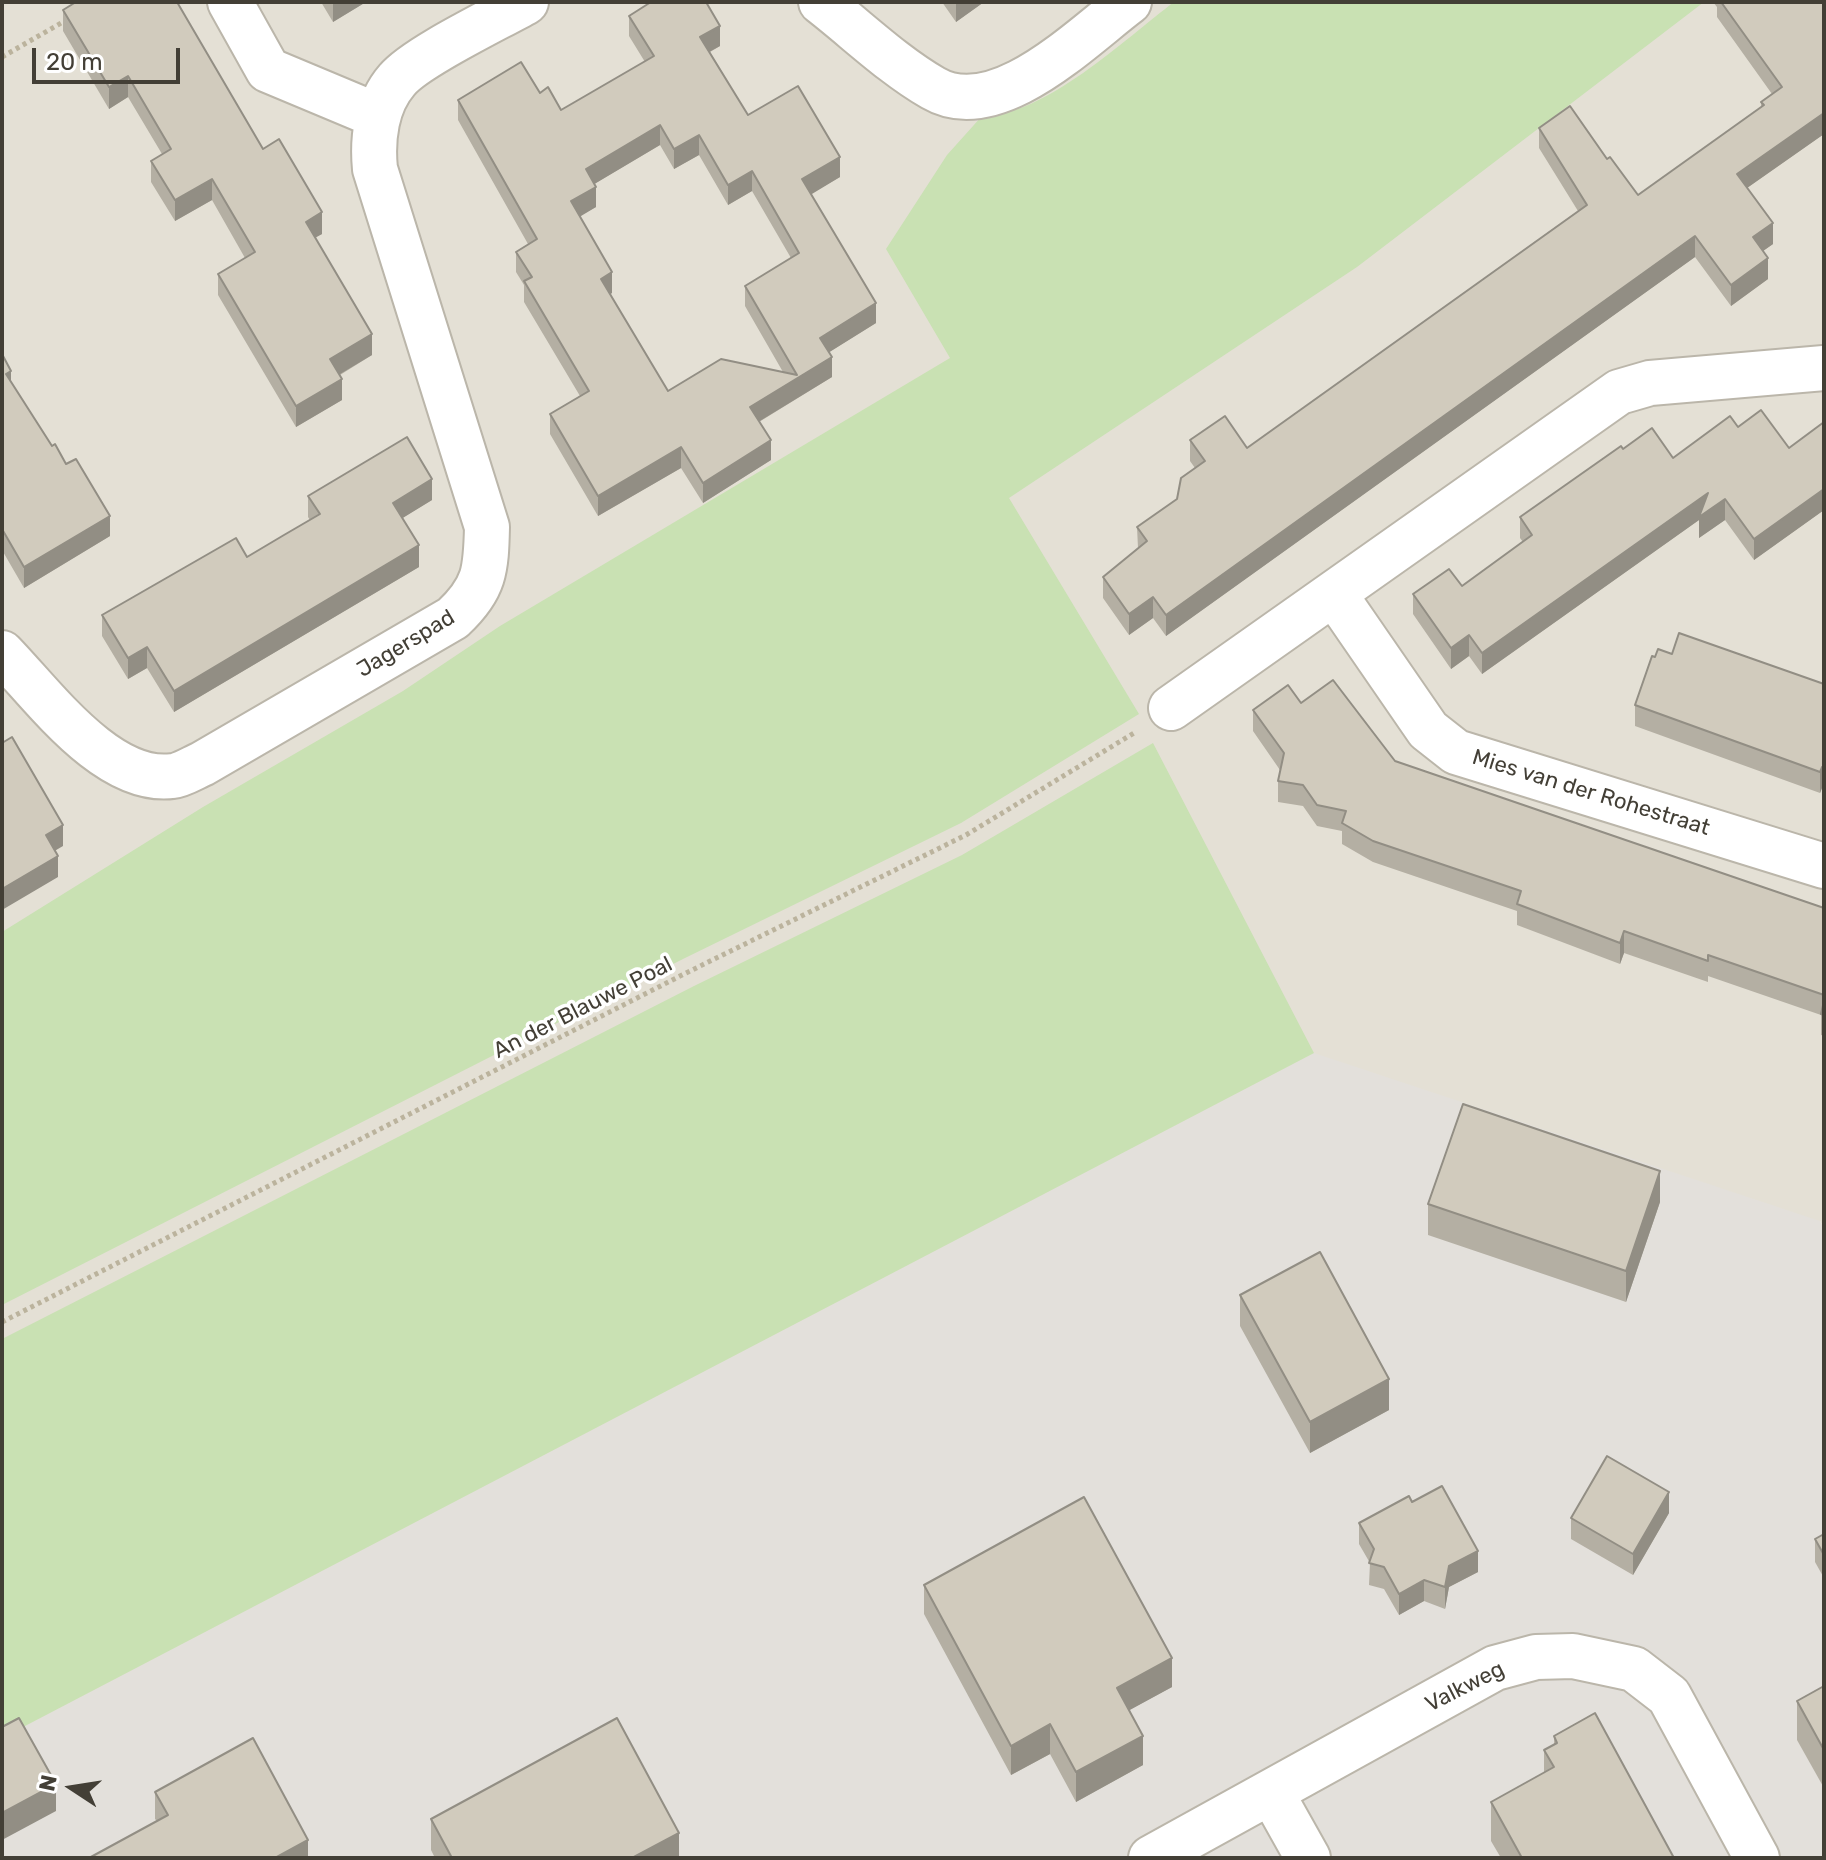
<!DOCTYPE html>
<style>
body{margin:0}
#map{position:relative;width:1826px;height:1860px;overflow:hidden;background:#f1eee6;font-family:Rubik,sans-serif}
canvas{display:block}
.frame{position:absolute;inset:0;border:4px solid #433f36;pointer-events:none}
.north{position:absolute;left:32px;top:1748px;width:80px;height:80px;-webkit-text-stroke:6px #fff;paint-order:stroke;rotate:282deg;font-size:22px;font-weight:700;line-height:32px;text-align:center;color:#433f36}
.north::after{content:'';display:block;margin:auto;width:28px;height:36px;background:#433f36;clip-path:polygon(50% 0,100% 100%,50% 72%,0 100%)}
.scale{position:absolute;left:32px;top:48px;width:148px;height:36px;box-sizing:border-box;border:4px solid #433f36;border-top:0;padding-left:10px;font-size:24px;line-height:28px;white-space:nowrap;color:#433f36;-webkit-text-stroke:6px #fff;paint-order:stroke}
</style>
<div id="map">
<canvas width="1826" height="1860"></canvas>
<div class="frame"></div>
<div class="north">N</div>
<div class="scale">20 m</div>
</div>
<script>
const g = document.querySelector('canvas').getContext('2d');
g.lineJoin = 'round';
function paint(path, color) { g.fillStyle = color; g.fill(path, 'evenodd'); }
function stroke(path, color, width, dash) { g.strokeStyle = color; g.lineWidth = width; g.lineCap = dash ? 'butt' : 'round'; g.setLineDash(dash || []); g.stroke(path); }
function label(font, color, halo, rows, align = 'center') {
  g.font = font + ' Rubik,sans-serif'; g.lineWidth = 7; g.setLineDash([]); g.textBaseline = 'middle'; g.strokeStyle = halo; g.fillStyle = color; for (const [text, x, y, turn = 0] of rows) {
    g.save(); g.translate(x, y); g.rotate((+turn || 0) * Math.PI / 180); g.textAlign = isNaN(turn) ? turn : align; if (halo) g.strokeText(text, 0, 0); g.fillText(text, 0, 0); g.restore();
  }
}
const residential = new Path2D(`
 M2 2H1824V1228L1820 1221 2 1738Z`);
const industrial = new Path2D(`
 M1314 1053 1820 1221 1824 1228V1858H2V1738Z`);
const green = new Path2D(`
 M1174 2H1704L1357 267 1009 498 1139 714 961 823 683 959 2 1305V932L203 807 403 691 500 626 950 358 886 249 947 155 982 116C1045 116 1125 39 1174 2Z
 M1153 743 1314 1053 2 1738V1339L694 986 962 855Z`);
const path = new Path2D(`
 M2 57 68 19
 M2 1322 686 973 966 835 1134 733`);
const minor = new Path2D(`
 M230 2 268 70 378 116
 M821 2C857 30 893 65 933 88 996 125 1081 38 1129 2
 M1335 595 1428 730 1456 752 1824 866
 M2 653C43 695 107 785 173 776 182 775 193 768 202 764L453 618C485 588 486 570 487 527L375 169C372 139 376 104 397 80 416 57 496 19 526 2
 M1171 708 1619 392 1650 383 1824 368
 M1271 1792 1308 1858
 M1151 1858 1495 1668 1536 1657 1573 1656 1634 1669 1669 1696 1757 1858`);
const wall = new Path2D(`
 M321 2H366L333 22Z
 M649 2H706L720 46 710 52 748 115 840 177 810 194 876 323 829 352 832 377 759 422 771 460 703 503 681 468 598 516 550 434V414L580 396 524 302V285L516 272V252L528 244 458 120V100L540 93 561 110 645 62 629 36V16L649 4ZM660 145 674 169 699 155 728 205 752 191 791 258 745 286V306L783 372 668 391 610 294 612 293 579 216 596 207 594 184Z
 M942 2H984L956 22Z
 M1713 2H1824V134L1747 188 1773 244 1763 251 1768 279 1731 306 1695 257 1166 636 1153 618 1129 635 1103 598V577L1138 548 1137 527 1177 499 1195 468 1190 461V440L1247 448 1578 211 1539 148V128L1607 159 1638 195 1761 107V102L1772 94 1717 17V7Z
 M63 10 263 149 322 234 315 237 372 355 340 375 342 400 296 427 218 295V274L245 258 212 200 175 221 151 182V161L162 154 128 97 109 109 63 31Z
 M2 354 11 382 110 536 24 588 2 550Z
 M1824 422V510L1754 560 1725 520 1699 538V520L1482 674 1469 656 1451 669 1413 614V594L1462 586 1523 542 1520 538V517L1623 449 1673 458 1738 427 1789 448Z
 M308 496 432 500 402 518 419 567 174 712 147 668 128 679 102 636V615L247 557 310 520 308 517Z
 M1672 654 1824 684V789L1822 788 1820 793 1635 726V705L1655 657Z
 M1301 703 1395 761 1824 908V1036L1821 1035V1015L1708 976V982L1624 953 1620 964 1517 925V911L1373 862 1342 844V831L1317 826 1303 806 1278 802V781L1280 770 1253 731V710Z
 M1660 1202 1626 1302 1428 1235V1204Z
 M1240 1295 1389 1410 1310 1453 1240 1326Z
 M1412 1502 1478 1572 1449 1587 1445 1609 1424 1601 1399 1615 1384 1589 1369 1585 1370 1563 1359 1544V1523Z
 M1669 1513 1633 1575 1571 1539V1518Z
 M1824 1534V1578L1815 1562V1539Z
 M924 1585 1172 1687 1129 1710 1143 1765 1076 1802 1050 1754 1011 1775 924 1614Z
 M1824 1686V1788L1797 1740V1701Z
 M1554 1736 1674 1858H1501L1491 1841V1802L1544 1773V1750L1554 1745Z
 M155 1792 308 1858 157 1821 155 1819Z
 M431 1819 679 1858H435L431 1850Z`);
const shadedWall = new Path2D(`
 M333 2H366L333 22Z
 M956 2H984L956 22Z
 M720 26V46L700 57V37Z
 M128 76V97L109 109V87Z
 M1824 113V134L1737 195V174Z
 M660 125V145L586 189V169Z
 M699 135V155L674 169V149Z
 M840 157V177L802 200V179Z
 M752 171V191L728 205V185Z
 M212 179V200L175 221V200Z
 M596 187V207L571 222V201Z
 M322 212V234L306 243V222Z
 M1773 223V244L1753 258V237Z
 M1695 236V257L1166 636V615Z
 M1768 258V279L1731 306V285Z
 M612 272V293L601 299V279Z
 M876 303V323L820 358V338Z
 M372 334V355L330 380V359Z
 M832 357V377L750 427V407Z
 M11 371V392L6 374Z
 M342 379V400L296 427V406Z
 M771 440V460L703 503V483Z
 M681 447V468L598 516V496Z
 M432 479V500L393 524V503Z
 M1824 489V510L1754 560V539Z
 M1708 493 1725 499V520L1699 538V520L1482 674V653Z
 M110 516V536L24 588V567Z
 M419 545V567L174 712V691Z
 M1153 597V618L1129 635V614Z
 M1469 635V656L1451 669V648Z
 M147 647V668L128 679V658Z
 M1822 767V788L1820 793V772Z
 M63 825V846L46 856V835Z
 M58 856V877L2 910V889Z
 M1624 931V953L1620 964V943Z
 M1660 1171V1202L1626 1302V1271Z
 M1389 1379V1410L1310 1453V1422Z
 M1669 1492V1513L1633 1575V1554Z
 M1478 1551V1572L1449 1587 1445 1609V1587L1449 1566Z
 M1424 1580V1601L1399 1615V1594Z
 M1172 1658V1687L1117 1717V1688Z
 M1050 1724V1754L1011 1775V1746Z
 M1143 1736V1765L1076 1802V1772Z
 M56 1784V1811L2 1840V1813Z
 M679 1833V1858H632Z
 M308 1840V1858H275Z`);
const building = new Path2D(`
 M76 2H177L263 149 279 139 322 212 306 222 372 334 330 359 342 379 296 406 218 274 255 252 212 179 175 200 151 161 171 149 128 76 109 87 63 10Z
 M651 2H706L720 26 700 37 748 115 798 86 840 157 802 179 876 303 820 338 832 357 750 407 771 440 703 483 681 447 598 496 550 414 589 391 524 281 532 277 516 252 537 239 458 100 521 62 540 93 548 87 561 110 654 56 629 16ZM660 125 674 149 699 135 728 185 752 171 799 253 745 286 797 375 721 359 668 391 601 279 612 272 571 201 596 187 586 169Z
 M1721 2H1824V113L1737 174 1773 223 1753 237 1768 258 1731 285 1695 236 1166 615 1153 597 1129 614 1103 577 1147 541 1137 527 1177 499 1181 478 1205 461 1190 440 1225 416 1247 448 1587 205 1539 128 1570 106 1607 159 1610 157 1638 195 1764 105 1761 102 1782 87Z
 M2 354 11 371 6 374 52 446 55 444 66 464 76 459 110 516 24 567 2 529Z
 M1761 410 1789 448 1824 422V489L1754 539 1725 499 1699 517 1708 493 1482 653 1469 635 1451 648 1413 594 1449 569 1462 586 1532 535 1520 517 1621 446 1623 449 1652 428 1673 458 1730 416 1738 427Z
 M407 437 432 479 393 503 419 545 174 691 147 647 128 658 102 615 236 538 247 557 284 535 320 514 308 496Z
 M1679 633 1824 684V768L1822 767 1820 772 1635 705 1652 656 1655 657 1658 649 1672 654Z
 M1333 680 1395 761 1824 908V995L1708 955V961L1624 931 1620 943 1517 904 1521 891 1373 841 1342 823 1346 811 1317 805 1303 785 1278 781 1284 753 1253 710 1288 685 1301 703Z
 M12 737 63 825 46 835 58 856 2 889V743Z
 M1824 1001V1015L1821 1014Z
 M1463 1104 1660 1171 1626 1271 1428 1204Z
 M1320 1252 1389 1379 1310 1422 1240 1295Z
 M1607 1456 1669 1492 1633 1554 1571 1518Z
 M1442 1486 1478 1551 1449 1566 1445 1587 1424 1580 1399 1594 1384 1567 1369 1563 1374 1549 1359 1523 1409 1496 1412 1502Z
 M1084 1497 1172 1658 1117 1688 1143 1736 1076 1772 1050 1724 1011 1746 924 1585Z
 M1824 1534V1555L1815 1539Z
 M1824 1686V1750L1797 1701Z
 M1595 1713 1674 1858H1522L1491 1802 1554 1767 1544 1750 1557 1743 1554 1736Z
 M19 1718 56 1784 2 1813V1727Z
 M617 1718 679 1833 632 1858H452L431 1819Z
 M253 1738 308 1840 275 1858H89L168 1815 155 1792Z`);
const streetNames = [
 ["Jagerspad",406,644,-31],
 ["Mies van der Rohestraat",1591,793,17],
 ["An der Blauwe Poal",583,1008,-27],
 ["Valkweg",1465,1687,-27]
];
paint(residential, '#e4e0d5');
paint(industrial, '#e3e0db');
paint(green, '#c9e1b3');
stroke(minor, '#bbb6aa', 48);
stroke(path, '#bbb39d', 5, [4, 4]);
stroke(minor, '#fff', 44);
paint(wall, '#b4afa3');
paint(shadedWall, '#928e84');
paint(building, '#d1cbbd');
stroke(building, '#928e84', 2);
label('22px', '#433f36', '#fff', streetNames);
</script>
